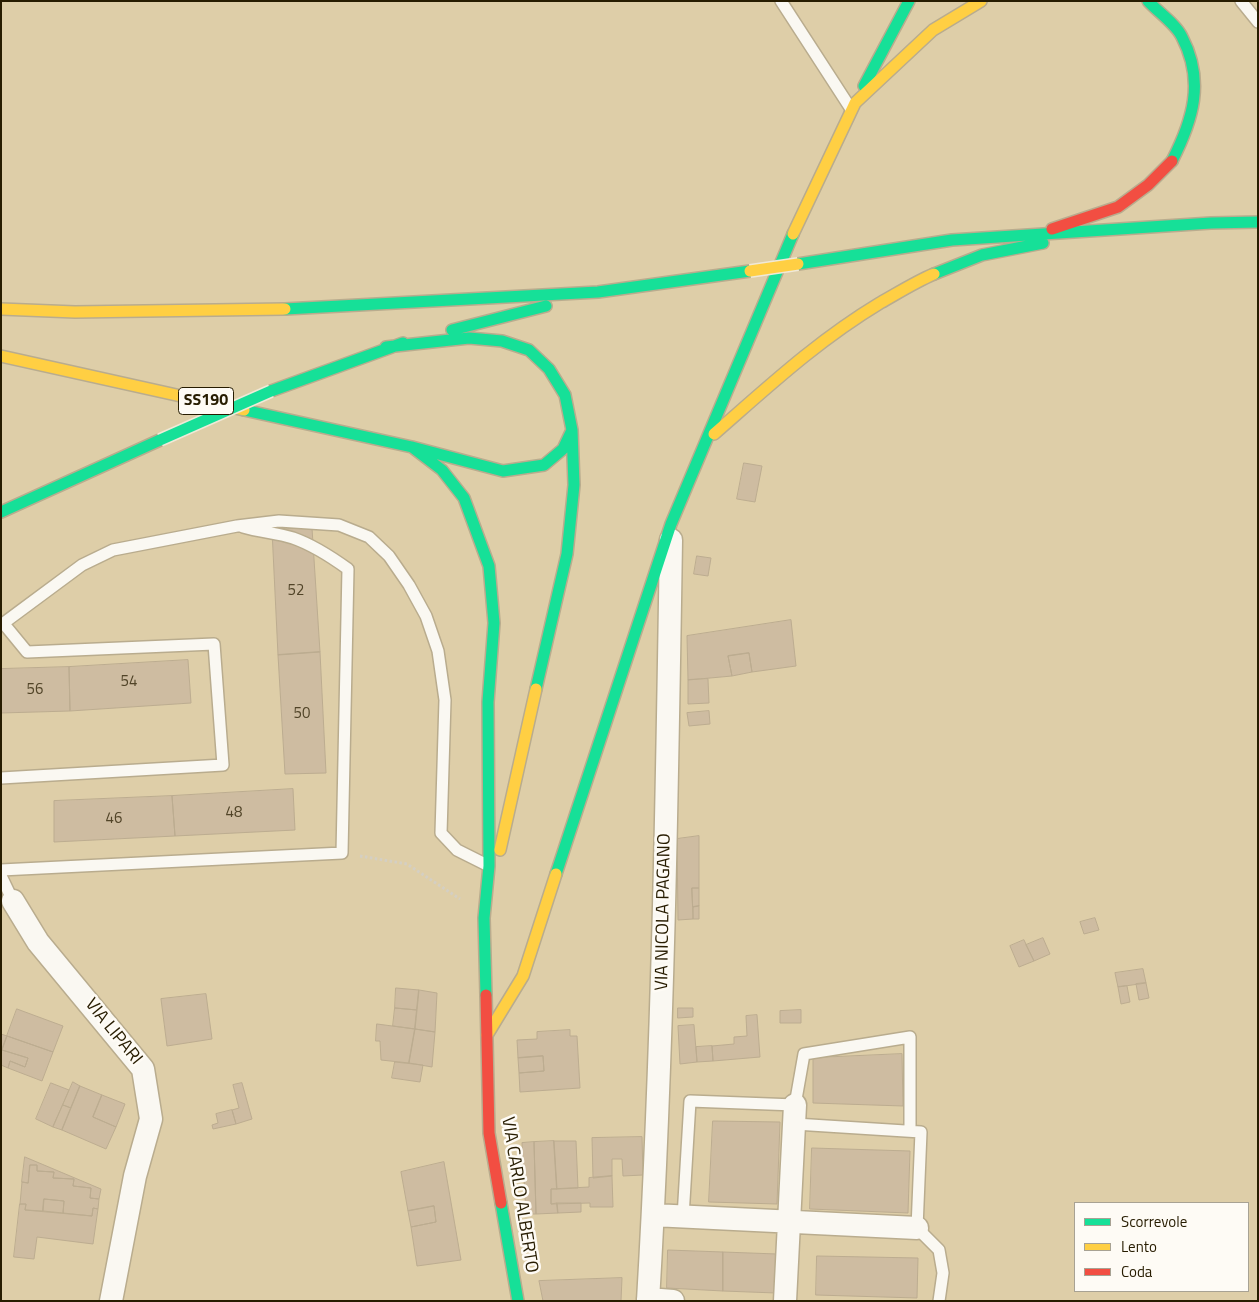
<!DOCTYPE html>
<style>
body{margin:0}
#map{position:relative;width:1259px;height:1302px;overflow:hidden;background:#decea8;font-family:"Titillium Web",sans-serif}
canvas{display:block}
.frame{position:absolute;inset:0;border:2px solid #271c00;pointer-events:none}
.legend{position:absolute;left:1074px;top:1202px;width:175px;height:90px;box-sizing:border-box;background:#fefbf5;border:1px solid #a8a293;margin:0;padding:6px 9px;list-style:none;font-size:15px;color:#271c00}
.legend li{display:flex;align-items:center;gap:10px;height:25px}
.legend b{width:25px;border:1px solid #a8a293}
</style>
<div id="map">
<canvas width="1259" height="1302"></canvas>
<div class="frame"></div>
<ul class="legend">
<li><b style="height:6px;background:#16e098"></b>Scorrevole</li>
<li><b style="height:6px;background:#ffcf43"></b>Lento</li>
<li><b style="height:6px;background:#f24e42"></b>Coda</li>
</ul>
</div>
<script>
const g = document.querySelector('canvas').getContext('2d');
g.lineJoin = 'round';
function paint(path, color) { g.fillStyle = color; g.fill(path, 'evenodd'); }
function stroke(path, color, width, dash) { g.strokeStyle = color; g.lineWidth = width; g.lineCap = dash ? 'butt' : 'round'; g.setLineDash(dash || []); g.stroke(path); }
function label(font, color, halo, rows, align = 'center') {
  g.font = font + ' "Titillium Web",sans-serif'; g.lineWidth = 5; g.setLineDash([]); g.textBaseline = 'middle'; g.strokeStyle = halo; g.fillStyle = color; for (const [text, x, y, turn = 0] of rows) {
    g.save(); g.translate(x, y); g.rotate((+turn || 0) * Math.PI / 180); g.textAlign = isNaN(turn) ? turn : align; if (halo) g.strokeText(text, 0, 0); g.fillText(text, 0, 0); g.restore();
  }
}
const building = new Path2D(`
 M744 463 762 466 755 502 737 499Z
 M312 528 320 652 278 655 272 530Z
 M697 556 711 558 708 576 694 574Z
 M791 620 796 666 752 672 749 653 728 656 732 676 688 680 687 636Z
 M320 652 326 773 285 774 278 655Z
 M749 653 752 672 732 676 728 656Z
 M188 660 191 703 70 711 69 667Z
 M69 667 70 711 1 713V669Z
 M708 679 709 703 688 704V680Z
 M709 711 710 724 689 726 687 713Z
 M293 789 295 830 175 836 172 796Z
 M172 796 175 836 54 842V801Z
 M699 836V888H692L693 919 678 920 677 839Z
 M692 888H699V906L693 907Z
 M699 906V919H693V907Z
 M1095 918 1099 930 1084 934 1080 922Z
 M1043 938 1050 954 1034 961 1026 945Z
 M1024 940 1034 961 1019 967 1010 946Z
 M1143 969 1146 983 1118 987 1115 973Z
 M1146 983 1149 998 1139 1000 1136 984Z
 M1127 986 1130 1002 1121 1004 1118 987Z
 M396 988 419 990 417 1010 395 1008Z
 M419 990 437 993 435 1032 415 1029Z
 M206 994 212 1039 167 1046 161 999Z
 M395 1008 417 1010 415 1029 393 1026Z
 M678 1008H693V1017L678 1018Z
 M17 1009 63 1026 53 1052 7 1036Z
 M801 1010V1023H780V1011Z
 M757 1015 760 1057 713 1061 712 1046 734 1044V1037L747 1036 746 1016Z
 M377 1024 415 1029 409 1063 381 1060 380 1041H376Z
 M694 1025 697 1062 680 1064 678 1026Z
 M415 1029 435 1032 432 1067 409 1063Z
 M570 1030V1036H577L580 1088 520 1092 519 1073 544 1071 543 1056 518 1058 517 1040 537 1039V1032Z
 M1 1034 7 1036 1 1053Z
 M7 1036 53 1052 42 1081 8 1068 10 1061 25 1067 28 1058 2 1050Z
 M712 1046 713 1061 697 1062 696 1047Z
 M2 1050 28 1058 25 1067 10 1061 8 1068 1 1065Z
 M902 1054 903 1106 813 1103V1058Z
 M543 1056 544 1071 519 1073 518 1058Z
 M395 1062 423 1065 420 1082 392 1078Z
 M73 1082 80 1086 71 1108 63 1105Z
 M51 1083 69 1090 53 1127 36 1119Z
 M242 1083 252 1119 236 1124 232 1110 239 1108 233 1085Z
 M80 1086 102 1095 93 1117 116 1127 106 1149 62 1130Z
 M102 1095 125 1104 116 1127 93 1117Z
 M63 1105 71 1108 62 1130 53 1127Z
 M232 1110 236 1124 213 1129 212 1125 218 1123 216 1114Z
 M713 1121 780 1122 777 1204 709 1202Z
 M642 1137 643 1175 623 1176 622 1159H612V1176L593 1178 592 1138Z
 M554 1141 557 1189H551V1204L557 1203 558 1213 536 1214 534 1142Z
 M554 1141H576L578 1188 557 1189Z
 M534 1142 536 1214H526L522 1143Z
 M812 1148 910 1151 908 1213 810 1209Z
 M25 1157 101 1189 99 1199 90 1198 91 1188 73 1186 74 1179 53 1178 54 1172 37 1171V1165H30L28 1183 22 1182Z
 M444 1162 461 1260 417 1266 411 1227 436 1222 434 1206 408 1211 401 1172Z
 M30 1165H37V1171L54 1172 53 1178 74 1179 73 1186 91 1188 90 1198 99 1199 98 1209 93 1208 92 1216 63 1213 64 1201 44 1199 43 1211 25 1210 26 1204H20L22 1182 28 1183Z
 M612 1176 613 1207H590V1203L551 1204V1189L589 1187V1178Z
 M44 1199 64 1201 63 1213 43 1211Z
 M557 1203H581V1212L558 1213Z
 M20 1204H26L25 1210 92 1216 93 1208 98 1209 93 1244 37 1237 34 1259 14 1257Z
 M434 1206 436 1222 411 1227 408 1211Z
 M668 1250 723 1252V1291L667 1288Z
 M723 1252 777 1254 776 1293 723 1291Z
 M817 1256 918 1258 917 1298 816 1295Z
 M622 1278 621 1301H543L539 1281Z`);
const path = new Path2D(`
 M360 856 407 864 460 899`);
const lane = new Path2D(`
 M781 1 851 109
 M1241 1 1258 22
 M1 625 82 565 113 550 237 526 279 521 339 525 369 537 389 556 409 585 426 616 438 651 445 700 441 833 457 850 487 865
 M1 778 223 765 214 644 27 652 4 624
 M1 870 342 853 348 569C330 556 313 545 293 538 277 533 260 532 243 527
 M1 876 13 901
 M795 1124 921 1132 917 1228 939 1250 943 1273 939 1301
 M683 1217 690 1101 795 1105 804 1054 910 1037V1131`);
const street = new Path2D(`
 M13 901 38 942 143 1069 151 1119 135 1176 111 1301
 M653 1215 917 1228
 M648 1299 673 1301
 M648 1301C663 1047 667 794 671 540
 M785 1301 795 1105`);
const fast = new Path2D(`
 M1148 1C1158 12 1176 24 1182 37 1205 81 1193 120 1172 161
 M864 86 909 1
 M798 264 952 240 1211 223 1258 222
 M934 274 982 255 1043 243
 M285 309 598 292 750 271
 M452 330 546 306
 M271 391 403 343
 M244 410 412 447 503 471 544 465 563 449 572 430 565 395 549 369 529 350 502 341 469 338 386 347
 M412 447 442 470 464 498 489 566 494 623 488 702 489 866 484 918 486 995
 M1 512 160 440
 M536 689 567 554 574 485 572 430
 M556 874 671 524 793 234
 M501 1203 518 1301`);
const slow = new Path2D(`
 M793 234 855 103 933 30 981 1
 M1 309 75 312 285 309
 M1 356 244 410
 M714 434C769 386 817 341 880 303 898 293 915 282 934 274
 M500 850 536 689
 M487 1035 523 976 556 874`);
const jam = new Path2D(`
 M1052 229 1118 207 1148 185 1172 161
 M486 995 489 1133 501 1203`);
const fastBridge = new Path2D(`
 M160 440 271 391`);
const slowBridge = new Path2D(`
 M750 271 798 264`);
const numberNames = [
 ["52",296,591],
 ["54",129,682],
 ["56",35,690],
 ["50",302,714],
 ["48",234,813],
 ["46",114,819]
];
const shields = [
 [206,401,55]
];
const shieldNames = [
 ["SS190",206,401]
];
const streetNames = [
 ["VIA NICOLA PAGANO",664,912,-89],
 ["VIA LIPARI",113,1032,51],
 ["VIA CARLO ALBERTO",519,1195,81]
];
paint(building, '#cebca1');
stroke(building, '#bcac90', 1);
stroke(lane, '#b9ac8e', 14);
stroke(street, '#b9ac8e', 25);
stroke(fast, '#b9ac8e', 14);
stroke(slow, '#b9ac8e', 14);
stroke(jam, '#b9ac8e', 14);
stroke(path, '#d4cfc3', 3, [2.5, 2.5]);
stroke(lane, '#faf8f2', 11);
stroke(street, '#faf8f2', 22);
stroke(fast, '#16e098', 11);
stroke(slow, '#ffcf43', 11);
stroke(jam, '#f24e42', 11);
stroke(fastBridge, '#f0e9d8', 14, []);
stroke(slowBridge, '#f0e9d8', 14, []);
stroke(fastBridge, '#16e098', 11);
stroke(slowBridge, '#ffcf43', 11);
label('15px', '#514428', null, numberNames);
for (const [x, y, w] of shields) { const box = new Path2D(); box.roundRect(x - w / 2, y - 13.5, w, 27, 4); g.fillStyle = '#fefbf5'; g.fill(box); stroke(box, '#271c00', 1); }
label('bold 16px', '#271c00', null, shieldNames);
label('18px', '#271c00', '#fefbf5', streetNames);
</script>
